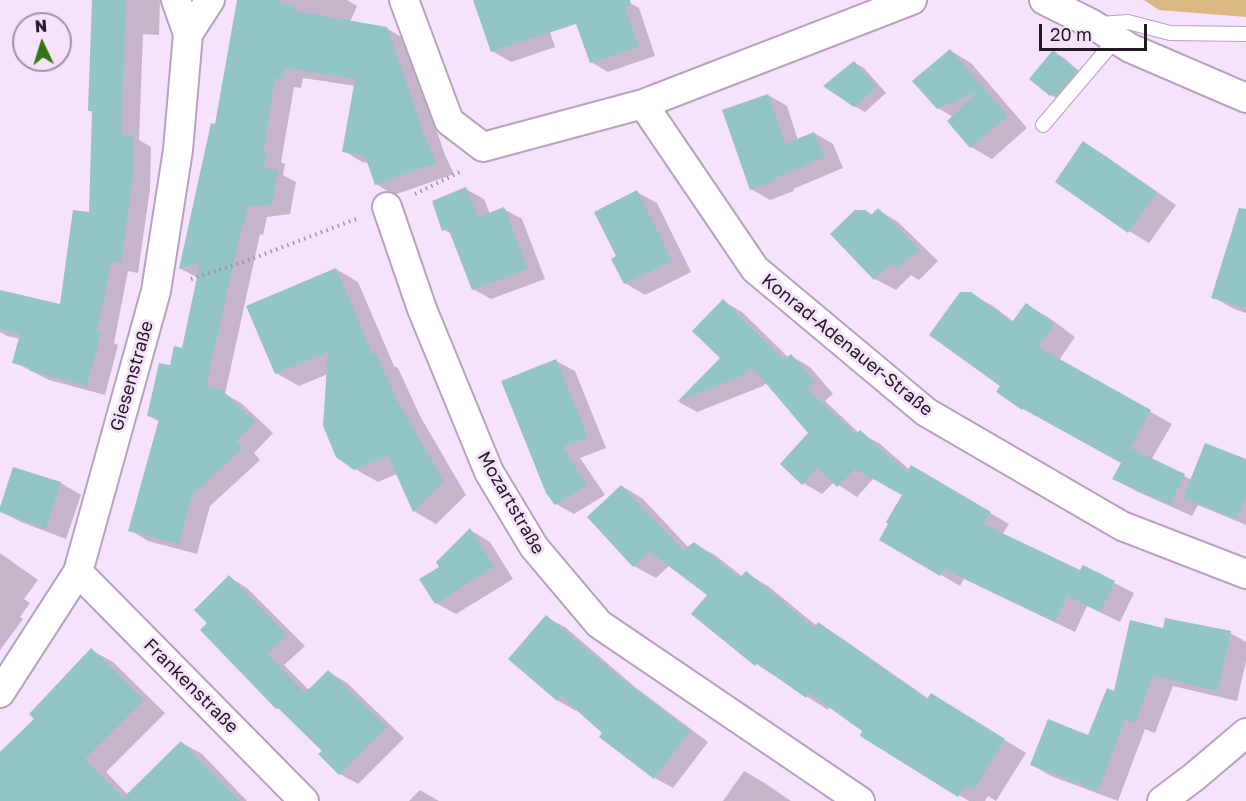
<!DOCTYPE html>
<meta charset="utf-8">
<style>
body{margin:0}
#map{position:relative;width:1246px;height:801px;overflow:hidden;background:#f7e2fd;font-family:"Golos Text",sans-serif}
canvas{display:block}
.north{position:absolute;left:12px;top:12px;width:60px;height:60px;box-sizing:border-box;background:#f7e2fd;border:2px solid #a292a6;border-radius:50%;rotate:356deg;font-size:16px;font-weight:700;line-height:24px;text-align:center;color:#221924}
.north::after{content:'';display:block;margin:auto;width:21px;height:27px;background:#317514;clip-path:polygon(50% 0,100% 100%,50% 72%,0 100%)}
.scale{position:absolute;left:1039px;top:24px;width:108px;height:27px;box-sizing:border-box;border:3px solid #221924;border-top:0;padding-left:8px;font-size:18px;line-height:21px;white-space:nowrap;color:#221924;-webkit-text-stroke:4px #f7e2fd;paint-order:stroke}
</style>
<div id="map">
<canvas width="1246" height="801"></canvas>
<div class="north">N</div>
<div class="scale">20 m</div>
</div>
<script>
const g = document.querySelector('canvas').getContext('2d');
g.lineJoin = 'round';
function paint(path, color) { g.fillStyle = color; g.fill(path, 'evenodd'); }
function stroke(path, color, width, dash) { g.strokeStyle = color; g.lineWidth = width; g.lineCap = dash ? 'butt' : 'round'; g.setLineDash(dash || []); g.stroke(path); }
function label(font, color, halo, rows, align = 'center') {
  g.font = font + ' "Golos Text",sans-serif'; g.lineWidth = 6; g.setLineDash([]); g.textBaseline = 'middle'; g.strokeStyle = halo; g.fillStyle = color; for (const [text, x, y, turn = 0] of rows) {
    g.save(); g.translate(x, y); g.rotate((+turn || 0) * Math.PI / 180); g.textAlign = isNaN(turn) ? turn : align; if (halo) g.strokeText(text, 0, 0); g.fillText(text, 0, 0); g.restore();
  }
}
const green = new Path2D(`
 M1144 0H1246V17L1159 10Z`);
const shadow = new Path2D(`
 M93 0H160L159 35 143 34 139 140 151 147 150 189 138 273 128 271 114 343 118 345 105 395 49 380 14 362 20 339 7 336 0 332V292L61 306 91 214 93 113 89 110Z
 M239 0H347L357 6 350 22 386 28 405 39 445 155 454 174 394 195 376 184 369 163 362 162 344 151 356 86 303 78 301 88 294 87 281 162 285 164 283 175 296 182 290 214 267 217 263 235 260 234 225 394 241 403 273 433 254 453 260 460 210 506 197 554 148 541 130 530 160 422 149 416 171 367 183 350 198 278 181 269 212 125 217 126Z
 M474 0H539L555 47 511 62 492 51Z
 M615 0H625L639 8 655 56 608 72 591 62Z
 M951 51 971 63 1027 128 992 159 971 147 949 121 953 117 938 108Z
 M1054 52 1064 58 1086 77 1061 101 1051 95Z
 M854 63 864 68 886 93 865 112 854 106Z
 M768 95 787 106 798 140 814 133 833 144 843 168 793 189 794 191 770 200 751 189Z
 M1084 143 1104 155 1176 205 1149 243 1129 231 1057 181Z
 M466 189 484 199 490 214 504 209 522 219 545 279 491 299 473 289 452 234 444 230Z
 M637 192 657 203 691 272 645 295 625 283 618 256Z
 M878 210 898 222 938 261 919 280 911 275 896 290 875 279 832 234 866 211 873 215Z
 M1246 257V313L1234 309 1213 297Z
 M336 269 358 282 394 366 398 368 420 416 466 495 436 524 414 511 397 474 378 482 355 469 328 374 299 386 276 373Z
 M970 293 993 306 1014 322 1026 305 1048 317 1075 337 1059 360 1172 424 1151 460 1192 480 1246 460V525L1198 505 1192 516 1136 491 1114 479 1129 465 1002 385Z
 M723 301 742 312 789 358 791 356 810 367 833 394 825 401 859 433 879 443 910 470 912 467 1009 524 1002 535 1081 572 1083 567 1134 593 1120 622 1087 606 1075 632 964 579 960 586 881 539 904 495 874 478 857 497 834 482 822 494 803 483 810 433 767 382 763 386 697 412 679 402 722 358Z
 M556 361 575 371 606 448 580 458 605 495 574 514 556 504Z
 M61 483 81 495 66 539 21 522 0 511Z
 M622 486 643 499 689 548 694 543 716 556 743 577 746 573 768 586 817 626 818 624 840 637 929 699 953 708 1026 753 996 801 988 796 985 801H969L862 736 864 731 830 706 828 710 756 664 693 614 709 595 670 565 656 578 634 566Z
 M470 530 490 542 513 579 456 614 436 603Z
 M0 553 38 580 24 599 30 603 20 617 23 619 0 650Z
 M229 577 247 588 305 646 284 665 310 691 329 672 347 683 404 738 358 784 340 774 320 754 324 751 284 711 277 708 210 623Z
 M546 617 565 627 635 687 708 742 673 788 655 778 577 709 576 711 557 700Z
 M1164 629 1230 633 1246 642V661L1237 701 1173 686 1155 733 1145 729 1118 801 1051 776 1032 765 1089 736 1115 693Z
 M91 650 113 662 165 713 106 772 134 801H0V754L36 719Z
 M182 743 202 754 247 801H168Z
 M744 771 763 782 791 801H723Z
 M420 790 439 801H409Z`);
const building = new Path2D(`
 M92 0H126L121 135H133V178L121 263 111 262 97 332 101 333 87 386 30 371V368L12 363 20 334 0 329V290L60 304 73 210 89 212 92 111H88Z
 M237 0H281L280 3 296 5 295 11 387 27 427 143 436 163 375 185 365 156 342 152 355 79 285 68 283 79 275 78 263 151 267 152 264 168 278 170 272 204 248 207 244 225H242L206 386 222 390 255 422 236 441 243 448 192 495 179 544 128 531 159 419 147 416 159 363 170 365 174 346 182 348 200 263 179 269 211 123 215 124Z
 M473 0H630L631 5 625 7 639 47 590 63 576 24 491 52Z
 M950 49 1008 116 970 148 947 121 977 92 937 109 912 81Z
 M1053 50 1077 71 1056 96 1053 93 1050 96 1029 79Z
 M854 61 877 87 854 107 823 86Z
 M768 94 785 144 814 132 825 157 775 178V181L750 190 722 110Z
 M1083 141 1157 192 1128 233 1055 182Z
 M466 187 478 217 504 207 528 269 472 290 448 228 442 231 432 201Z
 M637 190 672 261 624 284 611 259 616 256 594 212Z
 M878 208 919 249 898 269 892 263 874 280 830 234 855 210H866L871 215Z
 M1239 208 1246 209V308L1211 298Z
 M336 268 373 355 376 353 398 402 444 481 413 512 388 456 354 470 336 457 323 426 328 352 275 374 246 306Z
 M960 292H971L1012 322 1026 303 1055 324 1038 347 1151 410 1130 448 1185 474 1170 505 1112 479 1121 463 1023 409 1022 410 996 392 1000 386 929 335Z
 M723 299 784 360 791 354 815 382 807 389 856 434 860 430 907 472 911 465 991 512 983 524 1080 570 1083 565 1115 581 1100 612 1067 596 1055 622 944 569 940 576 879 540 888 524 886 522 902 495 855 469 837 487 817 468 802 485 780 464 808 433 752 367 744 375 677 402 720 358 692 331Z
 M556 359 588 437 563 447 587 485 555 505 546 493 501 381Z
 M1205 443 1246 459V497L1236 519 1183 498Z
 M13 467 61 482 46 529 0 512V507Z
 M621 485 683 550 694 542 740 578 746 571 814 628 818 622 927 699 931 693 1005 739 974 790 966 785 958 797 860 736 862 731 809 693 806 698 757 663 755 666 691 614 707 595 650 552 633 567 587 517Z
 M470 528 494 567 435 604 419 579 439 567 436 562Z
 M229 575 287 635 267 654 305 693 328 670 387 727 339 775 318 754 322 751 278 708 276 709 200 630 207 623 194 610Z
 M546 615 616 674 690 731 654 779 599 737 602 733 561 696 557 701 508 659Z
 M1165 618 1231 631 1218 691 1153 676 1135 723 1125 719 1098 791 1030 765 1048 719 1088 735 1107 688 1114 691 1130 620 1163 628Z
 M91 648 144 700 85 759 123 798 181 741 240 801H0V752L34 719 29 714Z`);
const path = new Path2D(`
 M415 194 462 171
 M191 279 241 263 356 219`);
const lane = new Path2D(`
 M1100 24 1128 22 1170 33 1246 34
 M1043 125 1116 39`);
const street = new Path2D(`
 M404 0 449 121 483 147 643 104 912 0
 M1044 0 1092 24 1130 48 1246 98
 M188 34 210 0
 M643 104 755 269 926 412 1122 526 1246 574
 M387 207 422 309 489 472 534 547 599 624 860 801
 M78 572 304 801
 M0 693 78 572 156 291 178 150 188 34 176 0
 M1162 801 1194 777 1246 733`);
const streetNames = [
 ["Konrad-Adenauer-Straße",847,345,39],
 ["Giesenstraße",132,376,-74],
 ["Mozartstraße",511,503,60],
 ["Frankenstraße",191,686,45]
];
paint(green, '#dbb880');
paint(shadow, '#0003');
paint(building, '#93c4c6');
stroke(lane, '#b9a1c0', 16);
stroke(street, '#b9a1c0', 32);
stroke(path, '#a292a6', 4, [1.5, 4.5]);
stroke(lane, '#fff', 14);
stroke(street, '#fff', 28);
label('18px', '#221924', '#f7e2fd', streetNames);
</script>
